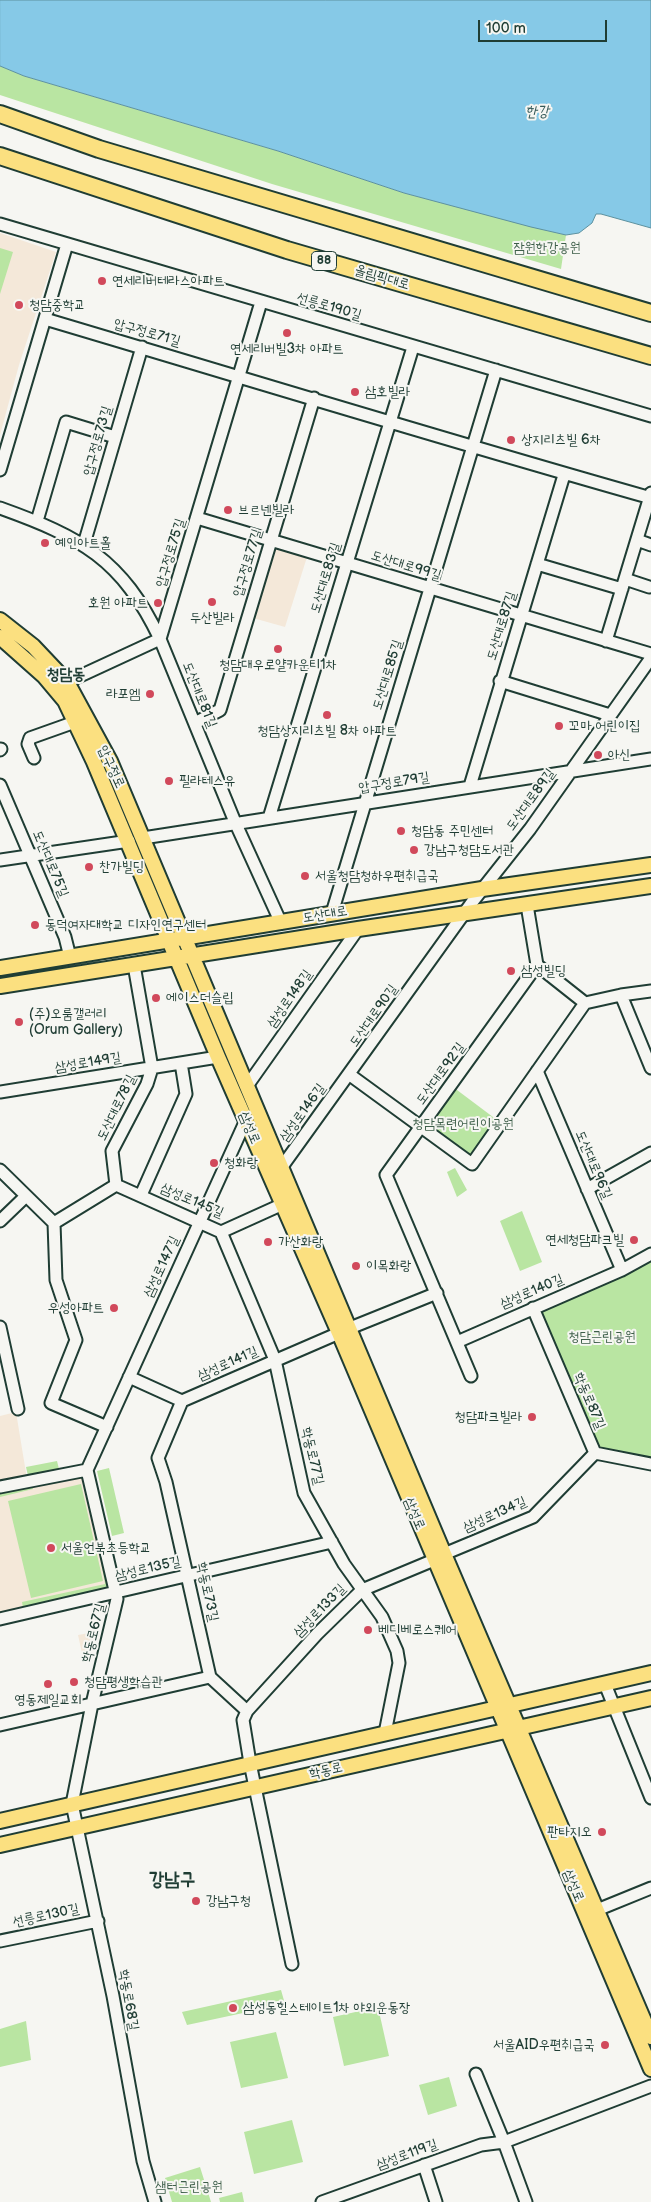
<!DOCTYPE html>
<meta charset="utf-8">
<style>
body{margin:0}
#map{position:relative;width:651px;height:2202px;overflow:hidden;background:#f6f6f2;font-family:"Balsamiq Sans",sans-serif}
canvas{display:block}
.scale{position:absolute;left:478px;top:20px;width:129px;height:22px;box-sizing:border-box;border:2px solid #1f3d34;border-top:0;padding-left:6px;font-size:15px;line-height:18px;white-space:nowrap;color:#1f3d34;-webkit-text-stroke:4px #f6f6f2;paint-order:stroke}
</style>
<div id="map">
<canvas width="651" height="2202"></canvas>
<div class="scale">100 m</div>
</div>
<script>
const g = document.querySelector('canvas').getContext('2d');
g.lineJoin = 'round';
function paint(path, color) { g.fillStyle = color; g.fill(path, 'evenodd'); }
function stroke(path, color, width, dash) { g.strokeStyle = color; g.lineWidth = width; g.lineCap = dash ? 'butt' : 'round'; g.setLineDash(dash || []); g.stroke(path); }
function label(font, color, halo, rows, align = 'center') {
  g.font = font + ' "Balsamiq Sans","Poor Story",sans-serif'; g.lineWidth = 4; g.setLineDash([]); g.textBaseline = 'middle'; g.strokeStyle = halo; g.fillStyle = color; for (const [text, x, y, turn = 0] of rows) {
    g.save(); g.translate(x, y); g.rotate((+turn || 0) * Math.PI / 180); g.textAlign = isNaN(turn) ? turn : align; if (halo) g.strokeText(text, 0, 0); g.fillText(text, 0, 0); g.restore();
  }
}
const built = new Path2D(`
 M0 233 56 252 19 365 0 435Z
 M273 547 307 557 285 627 253 618Z
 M16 1412 27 1479 0 1485V1416Z
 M80 1473 86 1476 110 1585 107 1590 0 1614V1491Z
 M89 1633 92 1646H96L97 1649 82 1653 78 1635Z`);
const green = new Path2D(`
 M0 66 24 76 278 151 404 193 566 235 561 269 272 184 0 95Z
 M0 248 13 252 0 294Z
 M453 1087 497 1120 472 1156H467L428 1128 429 1120Z
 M455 1168 467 1190 457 1197 447 1172Z
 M522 1211 542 1262 520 1271 500 1221Z
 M651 1259V1457L603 1449 593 1443 539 1314 543 1308Z
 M57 1461 59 1469 57 1471 28 1476 26 1467Z
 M109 1468 124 1533 112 1536 97 1471Z
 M81 1484 103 1581 31 1598 8 1501Z
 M32 1486 33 1489 0 1497V1493Z
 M101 1562 104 1563 108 1584 106 1589 23 1608 22 1602 105 1584Z
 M281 1990 285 2004 187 2025 182 2012Z
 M378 2007 389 2056 344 2066 333 2017Z
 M26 2021 31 2060 0 2067V2029Z
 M276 2032 288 2078 241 2088 230 2042Z
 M449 2077 457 2106 428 2115 419 2085Z
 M292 2120 303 2162 254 2174 244 2132Z
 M200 2167 211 2202H172L165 2178Z
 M242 2192 244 2202H220L219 2198Z`);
const water = new Path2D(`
 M0 0H651V228L601 214H596L592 223 579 233 566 235 531 227 404 193 278 151 24 76 0 66Z`);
const minor = new Path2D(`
 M0 224 651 416
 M45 319C247 379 449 441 651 498
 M0 470 67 244
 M0 508C81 537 122 559 160 639L235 822 281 923
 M197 518 651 654
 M37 521 66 422 115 437
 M637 540 651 545
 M84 544 142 347
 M537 564 622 589
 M625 579 649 587
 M606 641 651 493
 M500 681 610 715
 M67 682 160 639 261 302
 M195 723 220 710 314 398
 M0 750 1 749
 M34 758 28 744 30 738 75 722
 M0 785 65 937 70 957
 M470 786 564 475
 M269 818 413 347
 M143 838 651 759
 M0 860 129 841
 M332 913 496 370
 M537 965 585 1003 621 995 651 991
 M621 995 651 1068
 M537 1071 622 1270
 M350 1075 472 1164 585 1003
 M247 1086 358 929
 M0 1092 218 1057
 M281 1168 473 901 530 829 651 658
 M0 1170 54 1223
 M116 1185 112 1151 147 1084 152 1068 134 965
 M116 1185 221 1232 283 1204
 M587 1189 651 1153
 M141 1195 186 1094 181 1063
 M0 1221 25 1197
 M221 1232 275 1360 304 1493 344 1564 382 1617 397 1651 399 1663 385 1733
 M533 1308 595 1453
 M0 1327 18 1409
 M350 1328 437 1293
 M457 1342 622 1270 651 1254
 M471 1376 386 1175 537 965 527 905
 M129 1377 182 1401 339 1333
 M182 1401 158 1458 166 1482 210 1677 247 1711 243 1720 250 1763 292 1964
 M107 1427 51 1403 76 1340 56 1280 54 1223 116 1185
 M595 1453 651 1464
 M87 1470 117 1599 92 1704 72 1804 113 1996 143 2161 155 2202
 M87 1470 246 1120
 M0 1487 87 1470
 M444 1554 533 1517 595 1453
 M0 1619 332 1542
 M605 1684 651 1798
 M247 1711 317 1634 362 1590 434 1560
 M0 1725 210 1677
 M597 1910 651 1888
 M0 1941 98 1921
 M476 2074 504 2142 526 2202
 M424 2165 436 2202
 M322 2202 481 2145 504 2142 651 2086`);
const major = new Path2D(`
 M0 620 33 646 67 682 110 761 444 1554 651 2037
 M0 637 44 676 65 701 94 762 218 1057 339 1333 651 2069
 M0 968 482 889 651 865
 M0 986 358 929 651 886
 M0 1821 651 1673
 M0 1845 651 1698`);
const highway = new Path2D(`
 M0 114 99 149 651 313
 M0 156 287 250 651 356`);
const markers = [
 [102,281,5,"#d1495b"],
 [19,305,5,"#d1495b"],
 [287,333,5,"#d1495b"],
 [355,392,5,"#d1495b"],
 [511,440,5,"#d1495b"],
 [228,510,5,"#d1495b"],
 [45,543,5,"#d1495b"],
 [212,602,5,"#d1495b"],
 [158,603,5,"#d1495b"],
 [278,649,5,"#d1495b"],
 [150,694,5,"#d1495b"],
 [327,715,5,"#d1495b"],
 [559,726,5,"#d1495b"],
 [598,755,5,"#d1495b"],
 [169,781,5,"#d1495b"],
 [401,831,5,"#d1495b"],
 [414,850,5,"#d1495b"],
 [89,867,5,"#d1495b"],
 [305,876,5,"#d1495b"],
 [35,925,5,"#d1495b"],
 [511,971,5,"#d1495b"],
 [156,998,5,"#d1495b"],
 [19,1022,5,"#d1495b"],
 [214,1163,5,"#d1495b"],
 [634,1240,5,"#d1495b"],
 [268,1242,5,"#d1495b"],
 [356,1266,5,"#d1495b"],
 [114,1308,5,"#d1495b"],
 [532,1417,5,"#d1495b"],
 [51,1548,5,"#d1495b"],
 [368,1630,5,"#d1495b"],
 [74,1682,5,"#d1495b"],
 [48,1684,5,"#d1495b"],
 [602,1832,5,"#d1495b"],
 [196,1901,5,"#d1495b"],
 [233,2008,5,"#d1495b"],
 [605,2045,5,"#d1495b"]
];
const shields = [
 [324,261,25]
];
const shieldNames = [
 ["88",324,261]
];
const parkNames = [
 ["잠원한강공원",547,248],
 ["청담목련어린이공원",463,1124],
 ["청담근린공원",602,1337],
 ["샘터근린공원",189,2187]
];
const streetNames = [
 ["올림픽대로",382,278,16],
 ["선릉로190길",329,307,16],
 ["압구정로71길",147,333,16],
 ["압구정로73길",98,441,-74],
 ["압구정로75길",171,553,-73],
 ["압구정로77길",248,563,-73],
 ["도산대로99길",406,566,17],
 ["도산대로83길",326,578,-73],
 ["도산대로87길",502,626,-73],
 ["도산대로85길",388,675,-73],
 ["도산대로81길",199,695,68],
 ["압구정로",111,767,65],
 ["압구정로79길",394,783,-9],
 ["도산대로89길",531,800,-54],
 ["도산대로75길",50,864,67],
 ["도산대로",325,915,-10],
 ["삼성로148길",290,999,-55],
 ["도산대로90길",374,1016,-55],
 ["삼성로149길",88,1063,-9],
 ["도산대로92길",441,1074,-54],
 ["도산대로78길",117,1108,-64],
 ["삼성로146길",303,1113,-54],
 ["삼성로",249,1128,67],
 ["도산대로96길",593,1165,67],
 ["삼성로145길",192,1201,23],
 ["삼성로147길",162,1267,-65],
 ["삼성로140길",532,1292,-23],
 ["삼성로141길",228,1364,-24],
 ["학동로87길",589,1401,67],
 ["학동로77길",312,1456,77],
 ["삼성로",414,1514,67],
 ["삼성로134길",495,1515,-24],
 ["삼성로135길",148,1569,-13],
 ["학동로73길",207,1592,78],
 ["삼성로133길",320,1611,-46],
 ["학동로67길",94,1633,-76],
 ["학동로",326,1771,-13],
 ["삼성로",573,1886,67],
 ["선릉로130길",46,1916,-12],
 ["학동로68길",128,2000,80],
 ["삼성로119길",407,2155,-20]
];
const poiNames = [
 ["연세리버테라스아파트",112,281],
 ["청담중학교",29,305],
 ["연세리버빌3차 아파트",287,349,"center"],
 ["삼호빌라",365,392],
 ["상지리츠빌 6차",521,440],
 ["브르넨빌라",238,510],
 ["예인아트홀",55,543],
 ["호원 아파트",148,603,"right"],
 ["두산빌라",212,618,"center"],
 ["청담대우로얄카운티1차",278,665,"center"],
 ["라포엠",140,694,"right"],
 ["꼬마 어린이집",569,726],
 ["청담상지리츠빌 8차 아파트",327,731,"center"],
 ["아신",608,755],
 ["필라테스유",179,781],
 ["청담동 주민센터",411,831],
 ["강남구청담도서관",424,850],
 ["찬가빌딩",99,867],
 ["서울청담청하우편취급국",315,876],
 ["동덕여자대학교 디자인연구센터",45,925],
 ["삼성빌딩",521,971],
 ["에이스더슬립",166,998],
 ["(주)오룸갤러리",29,1014],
 ["(Orum Gallery)",29,1030],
 ["청화랑",224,1163],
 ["연세청담파크빌",624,1240,"right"],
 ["가산화랑",278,1242],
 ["이목화랑",366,1266],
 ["우성아파트",104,1308,"right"],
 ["청담파크빌라",522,1417,"right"],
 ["서울언북초등학교",61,1548],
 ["베디베로스퀘어",378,1630],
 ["청담평생학습관",84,1682],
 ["영동제일교회",48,1700,"center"],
 ["판타지오",592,1832,"right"],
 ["강남구청",206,1901],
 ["삼성동힐스테이트1차 야외운동장",243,2008],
 ["서울AID우편취급국",595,2045,"right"]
];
const waterNames = [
 ["한강",537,112]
];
const quarterNames = [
 ["청담동",66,675]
];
const districtNames = [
 ["강남구",172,1880]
];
paint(built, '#f4e8d9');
paint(green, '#b9e5a2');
paint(water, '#86c9e7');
stroke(water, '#5d919f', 1);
stroke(minor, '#1f3d34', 15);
stroke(major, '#1f3d34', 18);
stroke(highway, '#1f3d34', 20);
stroke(minor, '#f6f6f2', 11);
stroke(major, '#fbe080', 14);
stroke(highway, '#fbe080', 16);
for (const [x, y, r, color] of markers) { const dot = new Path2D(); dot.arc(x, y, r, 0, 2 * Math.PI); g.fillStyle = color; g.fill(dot); stroke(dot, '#f6f6f2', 2); }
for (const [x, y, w] of shields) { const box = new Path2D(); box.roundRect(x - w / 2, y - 9.5, w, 19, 4); g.fillStyle = '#f6f6f2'; g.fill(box); stroke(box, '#1f3d34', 1); }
label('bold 12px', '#1f3d34', null, shieldNames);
label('14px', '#3e5f4a', '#f6f6f2', parkNames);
label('14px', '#1f3d34', '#f6f6f2', streetNames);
label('14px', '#1f3d34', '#f6f6f2', poiNames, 'left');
label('italic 15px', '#345958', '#f6f6f2', waterNames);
label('bold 16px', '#1f3d34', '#f6f6f2', quarterNames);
label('bold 19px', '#1f3d34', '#f6f6f2', districtNames);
</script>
